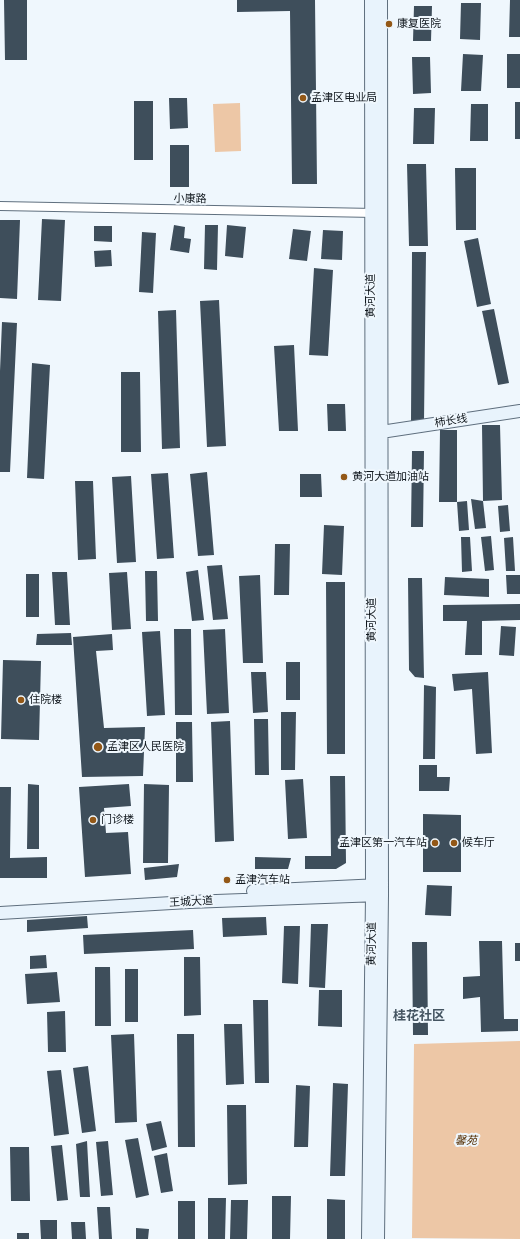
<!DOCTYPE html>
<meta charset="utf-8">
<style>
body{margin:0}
canvas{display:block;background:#eff7fd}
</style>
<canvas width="520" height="1239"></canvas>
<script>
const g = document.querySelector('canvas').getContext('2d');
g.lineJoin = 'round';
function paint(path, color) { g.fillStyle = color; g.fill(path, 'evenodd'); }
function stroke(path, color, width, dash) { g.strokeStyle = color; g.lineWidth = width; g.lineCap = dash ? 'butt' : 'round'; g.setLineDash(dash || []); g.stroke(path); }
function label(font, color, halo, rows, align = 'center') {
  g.font = font + ' Lora,"Noto Sans SC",serif'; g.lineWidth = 4; g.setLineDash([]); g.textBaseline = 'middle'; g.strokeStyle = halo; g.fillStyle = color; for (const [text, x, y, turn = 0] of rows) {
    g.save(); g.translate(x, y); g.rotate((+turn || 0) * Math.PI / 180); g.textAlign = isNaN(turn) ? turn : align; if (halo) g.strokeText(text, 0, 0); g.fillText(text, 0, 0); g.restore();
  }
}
const green = new Path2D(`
 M240 103 241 151 215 152 213 104Z
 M520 1041V1239L412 1238 414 1044Z`);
const building = new Path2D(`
 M4 0H27V60H5Z
 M237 0H315L317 184H292L290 11 237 12Z
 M510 0H520V37H509Z
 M461 3H481L480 40 460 39Z
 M414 6H432L431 41H413Z
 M463 54 483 55 481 91H461Z
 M507 54H520V88H507Z
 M412 57H430L431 93 413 94Z
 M169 98H187L188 128 170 129Z
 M134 101H153V160H134Z
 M515 102H520V139H515Z
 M471 104H488V141H470Z
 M414 108H435L434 144H413Z
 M170 145H189V187H170Z
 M407 164H426L428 246H409Z
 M455 168H476V230H456Z
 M42 219 65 220 61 301 38 300Z
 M0 220H20L17 299 0 298Z
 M174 225 185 227 184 238 191 239 189 253 170 250Z
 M205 225H218L217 270 204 269Z
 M227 225 246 227 243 258 225 256Z
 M94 226H112V242L94 241Z
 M293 229 311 231 307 261 289 259Z
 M323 230 343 231 342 260 321 259Z
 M142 232 156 233 153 293 139 292Z
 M478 238 491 304 477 307 464 241Z
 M111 250 112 266 95 267 94 251Z
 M412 252H426L424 421H411Z
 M314 268 333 270 328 356 309 355Z
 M219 300 226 446 207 447 200 301Z
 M494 309 509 383 498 385 482 311Z
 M176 310 180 448 162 449 158 311Z
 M2 322 17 323 10 472H0V371Z
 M294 345 298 431H279L274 346Z
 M32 363 50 365 44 479 27 478Z
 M121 372H140L141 452H121Z
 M327 404H345L346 431H328Z
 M482 425H500L502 500 483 501Z
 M440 430H457V502L467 501 469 530 459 531 457 502H439Z
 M412 451H424L423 527H411Z
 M207 472 214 555 198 556 190 474Z
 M168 473 174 558 157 559 151 474Z
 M300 474H321L322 497H300Z
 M131 476 136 562 117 563 112 477Z
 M75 481H93L96 559 78 560Z
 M471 499 483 501 486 528 475 529Z
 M508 505 510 531 500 532 498 506Z
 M324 525 344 526 342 575 322 574Z
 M491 536 494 570 485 571 481 537Z
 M461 537H470L472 571 462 572Z
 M513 537 515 571H506L504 538Z
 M275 544H290L289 595H274Z
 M222 565 228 619 213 620 207 566Z
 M198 570 204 620 192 621 186 572Z
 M145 571H157L158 621H146Z
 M52 572H67L70 625H55Z
 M127 572 131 629 112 630 109 573Z
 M26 574H39V617H26Z
 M260 575 263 663H243L239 576Z
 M506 575H520V594H507Z
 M445 577 489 579V597L444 595Z
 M408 578H422L424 678 415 677 409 670Z
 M326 582H345V754H327Z
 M520 604V620L482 621V655H465L467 621H443V605Z
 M501 626 516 627 514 656 499 655Z
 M174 629H191L192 715H175Z
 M225 629 229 713 207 714 203 630Z
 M160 631 165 715 147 716 142 632Z
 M71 633 72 645H36L37 634Z
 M112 634 113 650 96 651 104 728 145 727 143 776 82 777 73 637Z
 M3 660 41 661 39 740 1 739Z
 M286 662H300V700H286Z
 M251 672H266L268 712 253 713Z
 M488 672 492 753 476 754 472 689 454 691 452 674Z
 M424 685 436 687 435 759H423Z
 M281 712H296L295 770H281Z
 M254 719H268L269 775H255Z
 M230 721 234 841 215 842 211 722Z
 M176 722H192L193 782H176Z
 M419 765H437V777H450L449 791H419Z
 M330 776H345L346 863 336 869H305V856H331Z
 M303 779 307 838 288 839 285 780Z
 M28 784 39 785V849H27Z
 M129 784 131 806 104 808 106 833 128 832 131 874 85 877 79 787Z
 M144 784 169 785 168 863H143Z
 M0 787H11L10 858 47 857V878H0Z
 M423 814 461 815V872H423Z
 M255 857 291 858 288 869H255Z
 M179 864 177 877 145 880 144 868Z
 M427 885 452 886 451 916 425 915Z
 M87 916 88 928 27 932V920Z
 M266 917 267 935 223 937 222 918Z
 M311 924H328L325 988 309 987Z
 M284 926H300L298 984 282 983Z
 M193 930 194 949 84 954 83 935Z
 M479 941H502L504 1019H518V1031L481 1032 480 997 463 999V977L480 976Z
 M412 942H427L428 1035H413Z
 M515 943H520V961H515Z
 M46 955 47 968 30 969V956Z
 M184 957H200L201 1015 184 1016Z
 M95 967H110L111 1026H95Z
 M125 969H138V1022H125Z
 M57 972 60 1002 27 1004 25 974Z
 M319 990H342V1027L318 1026Z
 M253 1000H268L269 1083H255Z
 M65 1011 66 1052H48L47 1012Z
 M224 1024H242L244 1084 226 1085Z
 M134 1034 137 1122 115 1123 111 1035Z
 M177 1034H194L195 1147H178Z
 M88 1066 96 1131 82 1133 73 1068Z
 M61 1070 69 1134 54 1136 47 1071Z
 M333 1083 348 1084 345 1176H330Z
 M296 1085 310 1086 308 1147H294Z
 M227 1105H246L247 1184 228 1185Z
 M161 1121 167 1147 152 1151 146 1124Z
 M138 1138 149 1195 136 1198 125 1140Z
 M87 1141 90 1197H80L76 1144Z
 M108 1141 113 1195 101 1196 96 1142Z
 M62 1145 68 1200 57 1201 51 1146Z
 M10 1147H29L30 1201H11Z
 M167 1153 173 1191 161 1193 154 1156Z
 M272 1196H291L290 1239H272Z
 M208 1198H226L225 1239H208Z
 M327 1199 345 1200V1239H327Z
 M231 1200H248L247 1239H230Z
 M178 1201H195V1239H178Z
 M97 1207H110L112 1239H99Z
 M40 1220H57V1239H41Z
 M71 1222H85L86 1239H72Z
 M136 1228 149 1229 148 1239H136Z
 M17 1233H29V1239H17Z`);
const street = new Path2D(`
 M0 206 375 213`);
const secondary = new Path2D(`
 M381 432 520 411
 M253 891 380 885
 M0 913 189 902 379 895
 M368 1239 372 895 371 0
 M378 1239 382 895 381 0`);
const markers = [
 [389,24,4,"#935817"],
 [303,98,4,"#935817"],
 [344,477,4,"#935817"],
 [21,700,4,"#935817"],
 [98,747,5,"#935817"],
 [93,820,4,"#935817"],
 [435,843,4,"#935817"],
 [454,843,4,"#935817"],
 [227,880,4,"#935817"]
];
const poiNames = [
 ["康复医院",397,24],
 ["孟津区电业局",311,98],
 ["黄河大道加油站",352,477],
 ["住院楼",29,700],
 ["孟津区人民医院",107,747],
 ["门诊楼",101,820],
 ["孟津区第一汽车站",427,843,"right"],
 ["候车厅",462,843],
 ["孟津汽车站",235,880]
];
const streetNames = [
 ["小康路",190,199,1],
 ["黄河大道",371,296,-90],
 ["柿长线",451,421,-9],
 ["黄河大道",372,620,-90],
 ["王城大道",191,902,-3],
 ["黄河大道",372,944,-89]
];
const parkNames = [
 ["馨苑",466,1141]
];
const quarterNames = [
 ["桂花社区",419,1016]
];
paint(green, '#edc7a6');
paint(building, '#3e4e5b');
stroke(street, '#5f6f7e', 10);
stroke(secondary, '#5f6f7e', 14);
stroke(street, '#fff', 8);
stroke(secondary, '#e8f3fc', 12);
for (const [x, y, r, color] of markers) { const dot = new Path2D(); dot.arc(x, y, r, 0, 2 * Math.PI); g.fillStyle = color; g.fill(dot); stroke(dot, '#eff7fd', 1.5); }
label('11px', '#10171d', '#eff7fd', poiNames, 'left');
label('11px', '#10171d', '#eff7fd', streetNames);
label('italic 11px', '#532d01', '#eff7fd', parkNames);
label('bold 13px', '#445461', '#eff7fd', quarterNames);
</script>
